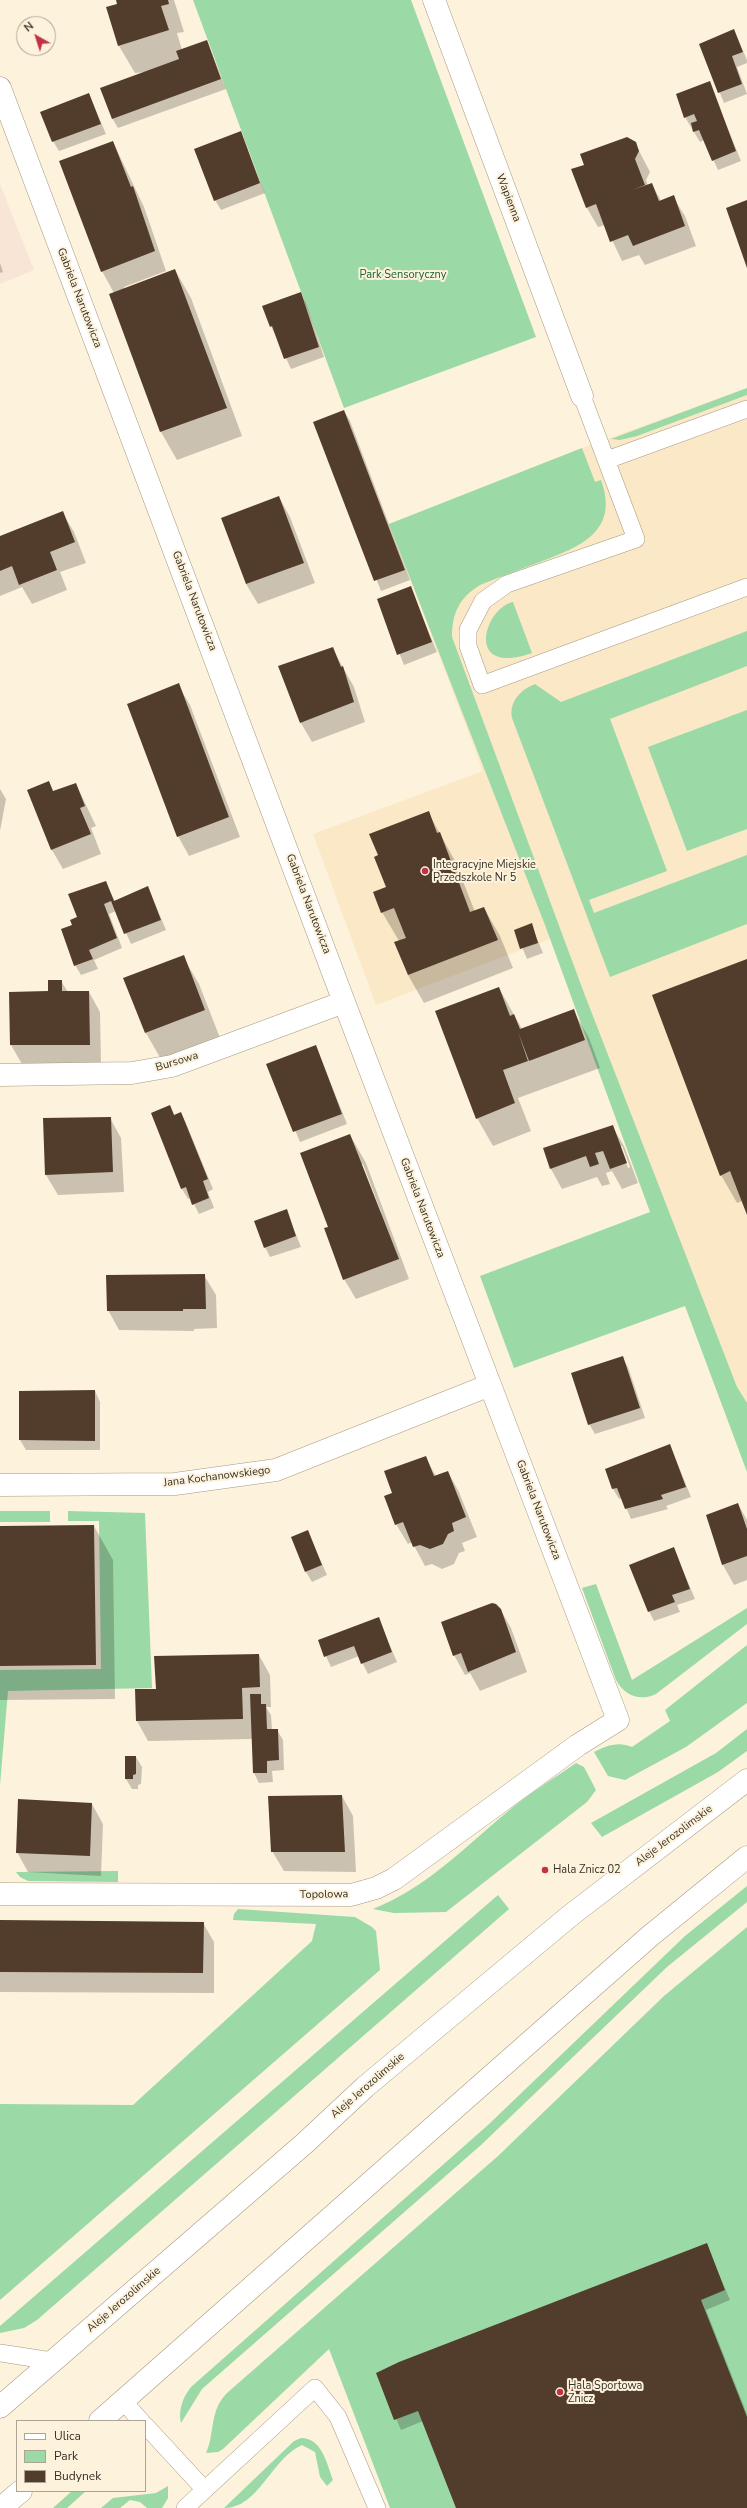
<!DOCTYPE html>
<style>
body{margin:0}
#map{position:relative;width:747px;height:2508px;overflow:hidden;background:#fdf2dc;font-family:"Nunito Sans",sans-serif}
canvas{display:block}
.legend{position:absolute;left:16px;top:2420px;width:130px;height:72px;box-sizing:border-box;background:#fdf2dc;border:1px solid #ada593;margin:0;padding:5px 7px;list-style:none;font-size:12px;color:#363126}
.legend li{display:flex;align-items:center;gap:8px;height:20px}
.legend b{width:20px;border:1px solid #ada593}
.north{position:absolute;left:16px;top:16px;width:40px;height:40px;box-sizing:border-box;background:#fdf2dc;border:1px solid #ada593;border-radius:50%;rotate:321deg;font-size:11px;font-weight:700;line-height:16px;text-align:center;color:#363126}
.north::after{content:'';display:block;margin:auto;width:14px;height:18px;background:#c33242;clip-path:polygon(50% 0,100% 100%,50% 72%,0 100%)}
</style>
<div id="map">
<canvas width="747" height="2508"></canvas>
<ul class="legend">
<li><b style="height:5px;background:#fff"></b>Ulica</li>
<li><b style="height:11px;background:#9bd9a7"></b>Park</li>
<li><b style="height:11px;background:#523d2d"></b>Budynek</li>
</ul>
<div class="north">N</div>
</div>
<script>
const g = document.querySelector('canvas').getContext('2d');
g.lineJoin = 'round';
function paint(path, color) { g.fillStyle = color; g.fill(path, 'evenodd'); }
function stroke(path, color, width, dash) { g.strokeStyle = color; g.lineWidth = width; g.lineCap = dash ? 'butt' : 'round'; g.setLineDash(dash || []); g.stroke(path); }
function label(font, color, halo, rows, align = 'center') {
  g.font = font + ' "Nunito Sans",sans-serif'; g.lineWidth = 4; g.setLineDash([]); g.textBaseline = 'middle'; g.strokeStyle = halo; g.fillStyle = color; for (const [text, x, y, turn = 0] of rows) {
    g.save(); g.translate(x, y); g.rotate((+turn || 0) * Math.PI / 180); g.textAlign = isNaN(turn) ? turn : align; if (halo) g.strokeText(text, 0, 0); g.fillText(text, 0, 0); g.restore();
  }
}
const commercial = new Path2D(`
 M0 184 34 270 0 284Z`);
const built = new Path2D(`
 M747 388V1472L550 939 376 1005 313 834 483 771 389 524 582 448Z`);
const green = new Path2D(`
 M193 0H411L536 337 344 408Z
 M747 388V395L637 436 620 440 611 439Z
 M582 448 595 482 601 480C620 532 579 547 540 562 520 569 500 577 480 585 459 598 452 613 452 637L584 993 737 1387 747 1403V1472L685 1306 514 1368 480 1276 650 1212 545 925 389 524Z
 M513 602 532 653C464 677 484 608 513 602Z
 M747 631V666L610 719 667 871 589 900 594 913 747 855V924L610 977 512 718C509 702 520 690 535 684L561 702Z
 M747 710V829L687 851 648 747Z
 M0 1511H50V1522H0Z
 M68 1511 145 1513 152 1688 8 1691 0 1785V1670L101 1669 99 1521H68Z
 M596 1584 632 1680 747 1608V1624L656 1694C640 1702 624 1695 616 1680L582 1588Z
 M747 1645V1703L686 1747 625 1780 608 1776 594 1752C606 1746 618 1741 632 1747L670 1721 665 1710Z
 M747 1729V1751L718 1772 602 1837 591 1823 716 1753Z
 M576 1763 584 1767 596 1790 587 1802 446 1912 394 1913 373 1909C426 1888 464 1848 506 1813 528 1794 553 1779 576 1763Z
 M118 1871V1882L28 1881 20 1877 16 1872Z
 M747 1886V1902L667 1967 481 2145 202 2389 181 2423C178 2410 183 2397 191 2387L488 2125 685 1936Z
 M498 1895 509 1909 37 2320 24 2328 0 2333V2326Z
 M238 1909 355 1917 372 1927 376 1931 380 1970 0 2300V2104L133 2105 312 1941 316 1924 233 1920 234 1914Z
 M747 1927V2508H390L329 2349 223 2449 218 2452 206 2453C215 2434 209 2411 227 2393L498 2156 664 1996Z
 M301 2438C322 2438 327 2464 333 2480L327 2486 320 2477 315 2452 302 2445C271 2459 259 2508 224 2508L294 2441Z
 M168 2486V2498L162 2508H147L140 2502 130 2500 120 2508H101L113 2498 156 2493Z
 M72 2491H86L67 2508H53Z`);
const shadow = new Path2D(`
 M117 0H174L184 32 177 33 182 50 207 41 226 89 118 128 112 118 146 72 135 73 119 46 107 8 118 4Z
 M734 30 747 60V63L737 67 747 94 724 103 700 44Z
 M709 82 741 161 718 170 704 140 700 142 685 117Z
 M89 94 106 134 59 151 53 141Z
 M240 133 265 193 221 210 215 200Z
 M113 142 144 207 166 271 124 287 125 289 175 270 191 298 242 436 177 460 161 432 110 294 114 293 102 271Z
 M635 143 650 172 646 180 648 186 652 184 661 201 673 197 685 216 696 246 645 265 639 255 622 261 605 225 598 227 587 208 585 166Z
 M0 263 3 272 0 273Z
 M300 293 306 303 324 357 291 369 271 326Z
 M344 411 350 421 410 580 381 591 315 422Z
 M279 497 290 517 315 583 258 604 246 584Z
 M62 512 74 532 86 563 60 572 67 590 32 604 22 587 0 596V537Z
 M410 588 437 652 404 665 378 600Z
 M332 648 354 687 365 722 312 742 301 723Z
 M178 685 190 705 240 837 189 856 178 836Z
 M48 783 53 792 76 784 96 826 91 828 101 854 63 869 52 850Z
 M0 789 6 799 0 831Z
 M428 812 455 861 475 912 484 908 500 936 513 968 424 1003 408 975 399 941 382 912 387 888Z
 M105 882 115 901 148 887 166 930 131 944 116 911 109 914 122 948 94 960 98 969 81 975 75 965 73 926Z
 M531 924 543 953 527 959 515 930Z
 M183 957 199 984 220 1038 162 1061 146 1033 125 979Z
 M747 960V1213L742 1201 737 1203 721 1175Z
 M61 981 68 992H89L100 1012 101 1065 22 1064 11 1045 49 992Z
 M499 988 522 1029 573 1010 589 1038 600 1068 518 1098 531 1131 493 1146 477 1118Z
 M316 1046 347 1124 300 1142 268 1065Z
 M170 1106 175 1116 181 1113 186 1123 213 1189 208 1192 214 1208 199 1214 191 1198 188 1199 182 1189 152 1113Z
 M110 1118 121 1138 124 1192 58 1195 46 1175Z
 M612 1126 624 1146 638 1183 622 1189 612 1171 606 1173 610 1184 602 1186 597 1177 562 1189 551 1169 544 1149ZM620 1146H622L630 1167 628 1168Z
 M350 1135 366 1163 409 1279 356 1299 344 1279ZM360 1164H363L381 1212 380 1213Z
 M286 1210 301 1247 270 1257 265 1247Z
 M204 1275 216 1295 217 1328 194 1329V1331L119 1330 108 1310Z
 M622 1357 628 1367 645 1418 595 1434 589 1424Z
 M95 1391 100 1402V1450H26L20 1440V1392Z
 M670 1445 691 1497 666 1506 668 1509 631 1519 622 1498 619 1499 613 1489 606 1469Z
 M425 1457 436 1476 448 1472 459 1492 477 1537 462 1543 465 1551 459 1553 454 1564 442 1569 432 1564 425 1566 412 1542 408 1544 396 1524 393 1493Z
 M738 1504 747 1520V1580L734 1585 723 1565 707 1516Z
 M94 1526 113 1560 115 1699 0 1700V1527Z
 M308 1532 327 1575 312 1582 306 1572Z
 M674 1549 695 1599 677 1605 680 1612 654 1621 649 1611Z
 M499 1607 511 1628 527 1672 480 1691 470 1673 465 1675 454 1655Z
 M378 1618 397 1662 368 1674 359 1656 331 1667 319 1641Z
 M259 1655 270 1675 271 1707H266L271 1715 272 1730H277L283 1740 284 1770 272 1771 273 1782 259 1783 254 1773 252 1739 148 1741 137 1721 156 1690Z
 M136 1757 142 1767 141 1784 138 1785V1789H132L126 1779Z
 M342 1796 353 1816 356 1872 284 1871 272 1851Z
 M92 1804 103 1824 101 1876 28 1872 17 1852Z
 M0 1921 203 1923 214 1942V1993L0 1992Z
 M706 2244 730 2300 706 2310 747 2414V2508H458L423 2421 401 2430 377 2374Z`);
const building = new Path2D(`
 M116 0H168L169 4 161 6 169 30 118 46 106 7 117 4Z
 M734 29 743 52 732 56 742 84 718 93 699 44Z
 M207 40 221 79 112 119 100 88 179 59 176 51Z
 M710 81 736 151 712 161 699 130 693 132 691 123 697 121 694 114 684 118 676 94Z
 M89 93 101 124 52 142 40 112Z
 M241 131 260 183 214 201 194 149Z
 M627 137 636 142 639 151 635 159 645 185 632 190 652 183 659 201 674 195 685 226 633 246 628 235 610 242 596 204 586 208 571 169 584 165 580 154Z
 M113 141 131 187 133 186 155 251 101 272 59 161Z
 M747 200V268L726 208Z
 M175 269 227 408 160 432 109 294Z
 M301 292 319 347 284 359 272 326 270 327 262 306Z
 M344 410 405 570 374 581 313 422Z
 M279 496 304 563 246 584 221 518Z
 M63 511 75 542 50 552 57 570 19 585 12 566 0 571V536Z
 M411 586 432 642 397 655 377 599Z
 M333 647 341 667 343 666 354 702 300 723 278 666Z
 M179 683 229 817 177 837 127 704Z
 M49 781 53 791 76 783 85 806 80 808 91 834 51 850 27 790Z
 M429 811 437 833 440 832 470 912 484 907 498 940 408 975 394 942 406 938 394 908 381 913 373 892 386 887 374 857 378 855 369 834Z
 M106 881 114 901 148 886 161 920 124 934 111 901 104 904 117 938 89 950 93 959 74 966 61 929 72 925 70 920 77 917 68 894Z
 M532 923 538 943 520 949 514 930Z
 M184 955 205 1010 145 1033 123 978Z
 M747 959V1215L730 1171 720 1176 652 995Z
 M48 980H62V991H89L90 1045H10L9 992 48 991Z
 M499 987 510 1016 514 1014 520 1029 574 1009 585 1040 529 1061 518 1032 528 1061 503 1070 515 1103 476 1119 435 1011Z
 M316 1045 342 1114 293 1132 266 1064Z
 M170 1105 174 1115 181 1112 208 1179 203 1181 209 1198 192 1205 186 1187 181 1189 151 1113Z
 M111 1117 113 1172 45 1175 43 1118Z
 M613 1125 627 1163 610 1169 603 1151 595 1153 599 1164 590 1167 586 1156 550 1169 543 1148Z
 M350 1134 399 1259 343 1280 324 1228 328 1227 300 1153Z
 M287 1209 296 1236 264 1248 254 1221Z
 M205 1274 206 1309H183V1311H107L106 1275Z
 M623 1356 640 1408 588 1425 571 1373Z
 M95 1390V1441L19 1440V1391Z
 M670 1444 686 1487 661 1495 663 1499 625 1509 617 1488 612 1489 605 1469Z
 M426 1456 434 1476 448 1471 466 1517 452 1523 454 1531 448 1534 443 1544 430 1549 420 1545 413 1547 403 1522 395 1525 384 1496 392 1493 384 1471Z
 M738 1503 747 1529V1556L722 1565 706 1515Z
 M94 1525 96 1665 0 1666V1526Z
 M308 1530 322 1565 305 1572 291 1537Z
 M674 1547 690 1589 672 1595 675 1602 648 1612 629 1565Z
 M492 1603 496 1604 501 1609 516 1652 468 1672 461 1653 453 1656 441 1622Z
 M379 1617 392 1652 361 1664 354 1646 324 1657 318 1640Z
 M259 1654 260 1687 242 1688 243 1719 136 1721 135 1689H156L154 1656Z
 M250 1694H261V1704H266L267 1729H278L279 1760 267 1761V1773H253Z
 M125 1756H136V1774L133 1775V1779H125Z
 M342 1795 345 1852H271L268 1796Z
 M18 1799 92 1803 90 1856 16 1853Z
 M0 1920 204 1922 203 1973 0 1972Z
 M707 2243 725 2290 701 2300 747 2417V2508H456L418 2411 394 2420 376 2373 399 2362Z`);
const service = new Path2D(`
 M582 396 636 539 507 584 483 601 468 630V646L482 685 747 587
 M607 460 747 409
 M0 2353 52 2361
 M123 2401 141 2421
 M145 2425 205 2490
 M185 2508 315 2388 338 2417 377 2508`);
const minor = new Path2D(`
 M434 0 582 396
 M0 88 344 1002 618 1720 578 1745 394 1879 376 1888 351 1895 0 1894
 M0 1075 132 1073 172 1066 344 1002
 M0 1485 175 1484 276 1470 490 1385`);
const secondary = new Path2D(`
 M0 2407 305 2143 365 2087 571 1915 747 1780
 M100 2421 650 1936 747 1857
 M1 2508 21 2491`);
const markers = [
 [425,871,4,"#c33242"],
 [545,1870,4,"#c33242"],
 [560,2392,4,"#c33242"]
];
const streetNames = [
 ["Wapienna",508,198,69],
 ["Gabriela Narutowicza",79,298,69],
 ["Gabriela Narutowicza",194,601,69],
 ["Gabriela Narutowicza",308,904,69],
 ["Bursowa",177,1062,-17],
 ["Gabriela Narutowicza",422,1208,69],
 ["Jana Kochanowskiego",217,1477,-7],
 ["Gabriela Narutowicza",538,1510,69],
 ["Aleje Jerozolimskie",674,1836,-37],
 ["Topolowa",324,1895,-1],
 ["Aleje Jerozolimskie",368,2086,-41],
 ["Aleje Jerozolimskie",124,2300,-41]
];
const parkNames = [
 ["Park Sensoryczny",403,275]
];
const poiNames = [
 ["Integracyjne Miejskie",433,865],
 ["Przedszkole Nr 5",433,878],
 ["Hala Znicz 02",553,1870],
 ["Hala Sportowa",568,2386],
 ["Znicz",568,2399]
];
paint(commercial, '#f9e5d6');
paint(built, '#fae8c6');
paint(green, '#9bd9a7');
paint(shadow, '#0003');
paint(building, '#523d2d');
stroke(service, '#a69980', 18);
stroke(minor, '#a69980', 23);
stroke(secondary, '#a69980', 23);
stroke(service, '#fff', 17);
stroke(minor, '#fff', 22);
stroke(secondary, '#fff', 22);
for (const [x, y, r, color] of markers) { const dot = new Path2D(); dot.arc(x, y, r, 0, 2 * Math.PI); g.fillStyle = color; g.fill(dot); stroke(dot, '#fdf2dc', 1.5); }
label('11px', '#363126', '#fdf2dc', streetNames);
label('11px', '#176531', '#fdf2dc', parkNames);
label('11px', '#363126', '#fdf2dc', poiNames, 'left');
</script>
